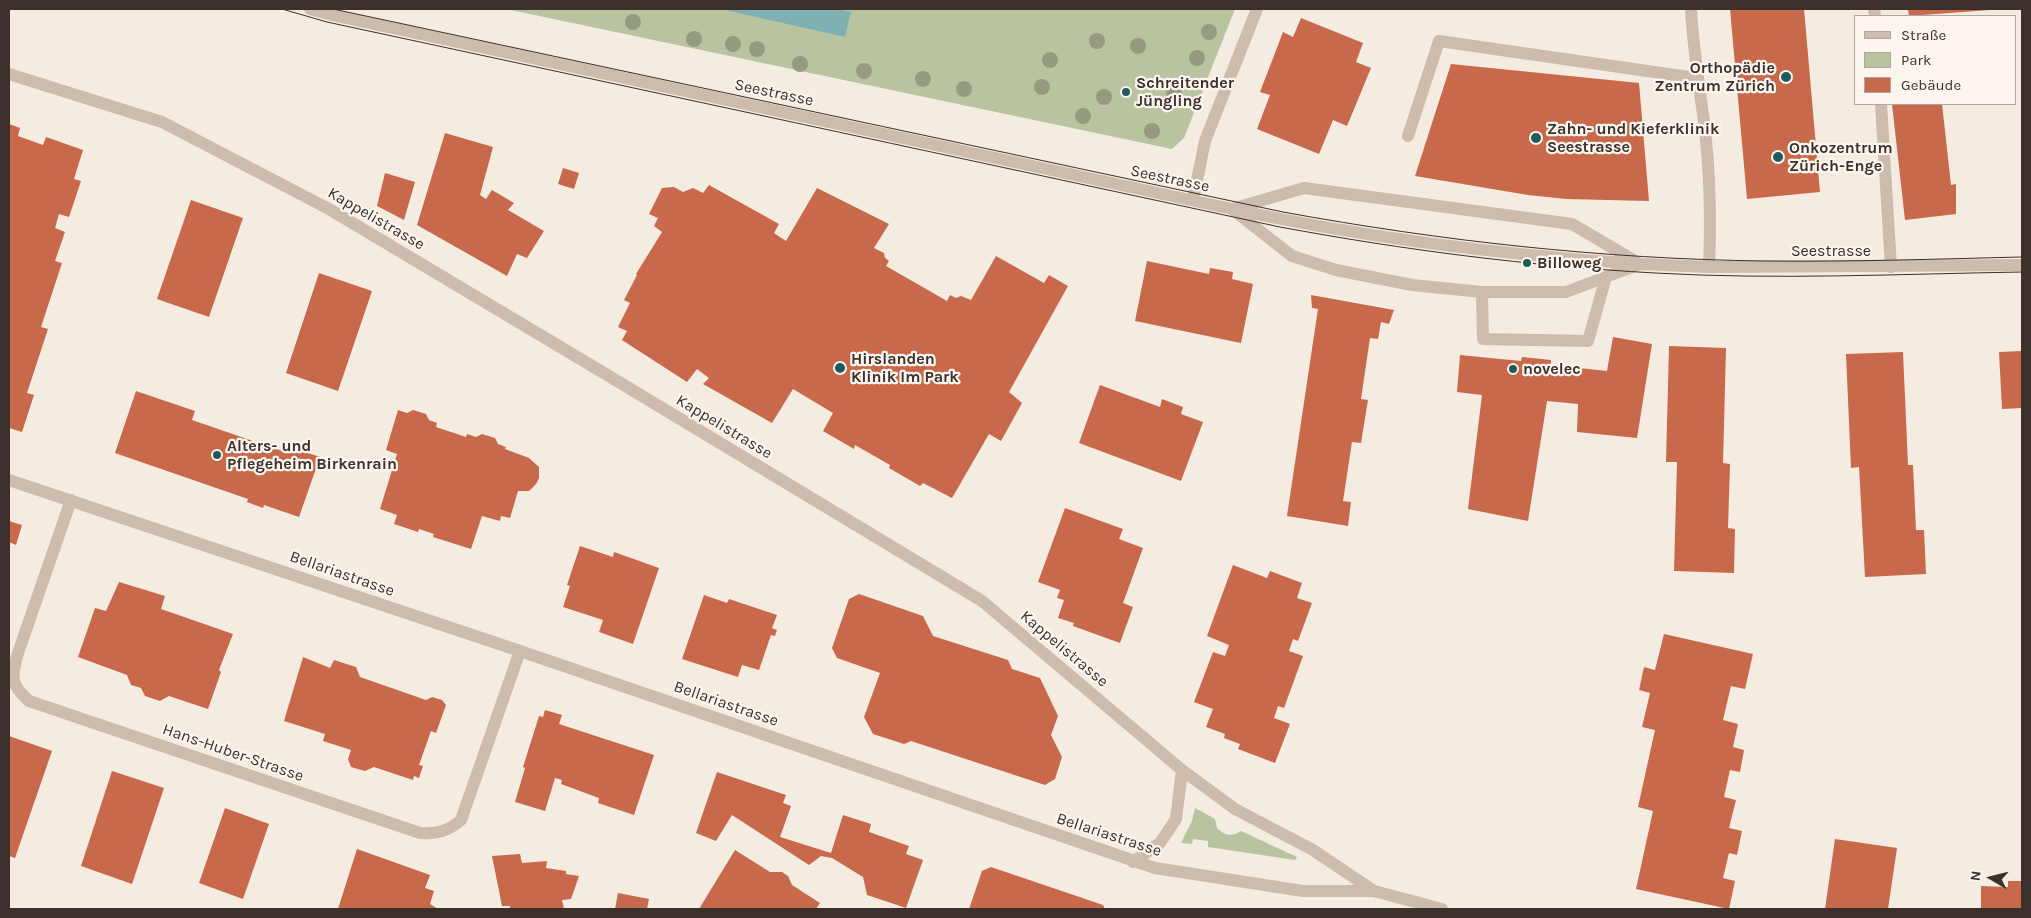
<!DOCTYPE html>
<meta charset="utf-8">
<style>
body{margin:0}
#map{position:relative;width:2031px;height:918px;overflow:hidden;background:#f4ebe1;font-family:Karla,sans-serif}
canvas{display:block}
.frame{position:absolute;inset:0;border:10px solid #3b302b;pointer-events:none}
.legend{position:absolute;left:1854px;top:15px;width:162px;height:90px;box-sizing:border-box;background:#fbf5ee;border:1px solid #aea6a0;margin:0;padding:6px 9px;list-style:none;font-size:15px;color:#3b302b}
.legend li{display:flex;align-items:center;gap:10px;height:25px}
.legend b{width:25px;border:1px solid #aea6a0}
.north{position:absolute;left:1966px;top:853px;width:50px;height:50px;-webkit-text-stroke:4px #fbf5ee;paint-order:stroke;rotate:278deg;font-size:14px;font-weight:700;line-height:20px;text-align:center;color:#3b302b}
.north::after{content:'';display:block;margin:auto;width:18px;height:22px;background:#3b302b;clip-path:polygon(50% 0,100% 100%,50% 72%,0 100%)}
</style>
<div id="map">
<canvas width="2031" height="918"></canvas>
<div class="frame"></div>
<ul class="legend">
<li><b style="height:6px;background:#cdbbac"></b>Straße</li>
<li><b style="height:14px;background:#b8c4a0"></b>Park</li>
<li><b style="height:14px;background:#c8694b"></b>Gebäude</li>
</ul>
<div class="north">N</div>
</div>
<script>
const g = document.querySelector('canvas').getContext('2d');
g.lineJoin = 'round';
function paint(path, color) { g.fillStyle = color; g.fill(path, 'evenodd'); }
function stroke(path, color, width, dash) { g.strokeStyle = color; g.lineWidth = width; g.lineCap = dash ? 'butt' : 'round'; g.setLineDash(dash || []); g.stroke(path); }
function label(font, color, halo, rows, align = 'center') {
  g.font = font + ' Karla,sans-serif'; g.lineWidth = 4.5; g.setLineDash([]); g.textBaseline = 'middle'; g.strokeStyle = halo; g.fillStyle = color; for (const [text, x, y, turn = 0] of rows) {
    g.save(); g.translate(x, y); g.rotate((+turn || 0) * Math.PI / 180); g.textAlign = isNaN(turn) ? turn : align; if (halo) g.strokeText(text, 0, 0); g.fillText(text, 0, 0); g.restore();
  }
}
const green = new Path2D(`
 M506 9H1235L1184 138 1172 149Z
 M1195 808 1215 819 1217 828C1226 836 1231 837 1241 831L1297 857 1295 860 1208 847V841L1193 839 1192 844 1181 843 1192 821Z`);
const water = new Path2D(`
 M721 9H836L851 12 845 37Z`);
const building = new Path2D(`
 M1730 9H1804L1820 192 1747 199Z
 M1908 9H1990V10L1909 16Z
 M1301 18 1363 43 1356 62 1371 68 1347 126 1333 120 1319 154 1257 129 1270 95 1260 92 1283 32 1293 37Z
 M1451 64 1639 83 1649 201 1566 199 1528 195 1415 176Z
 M1892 104H1942L1951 185 1956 184V214L1905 220Z
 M9 124 20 128 18 136 43 145 46 137 83 150 74 179 81 181 69 217 59 214 55 228 65 232 55 261 62 263 41 327 48 329 27 393 34 395 22 432 9 428Z
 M445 133 493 147 480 195 486 199 492 190 514 203 508 210 544 231 527 258 517 254 507 276 417 225Z
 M563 168 579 173 574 189 558 184Z
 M385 173 415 182 404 220 377 206Z
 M709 185 779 224 774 233 786 241 817 188 889 224 874 248 884 253 885 258 889 261 886 266 947 301 950 295 956 298 961 296 971 300 996 256 1044 283 1049 275 1068 286 1009 392 1022 403 1001 441 989 434 952 498 923 483 920 486 889 468 890 465 855 445 854 449 823 431 833 413 793 389 772 423 703 384 709 378 697 369 687 382 622 340 627 331 618 327 630 303 624 300 637 275 636 274 662 232 654 226 658 218 649 214 662 188 674 187 683 192 693 188 703 193Z
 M191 200 243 218 209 317 157 299Z
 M1147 261 1209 274 1210 268 1233 272 1232 279 1253 284 1241 343 1135 321Z
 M319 273 372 291 338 391 286 373Z
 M1311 295 1394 310 1389 324 1381 322 1378 339 1370 338 1361 399 1368 400 1361 443 1352 442 1343 501 1351 502 1348 526 1287 516 1318 309 1312 308Z
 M1613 337 1652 344 1637 438 1577 432 1578 404 1547 401 1528 521 1468 509 1482 395 1457 392 1460 355 1521 361 1522 357 1551 360V365L1607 371Z
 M1669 346 1726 348 1723 463 1730 464 1728 528 1735 529 1734 573 1674 571 1677 462H1666Z
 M2022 351V408L2002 409 1999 352Z
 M1903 352 1908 465H1913L1916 530H1924L1926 574 1865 577 1859 467 1851 468 1846 354Z
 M1100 385 1160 407 1162 399 1183 407 1181 414 1203 422 1181 481 1079 443Z
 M136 391 195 411 192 420 285 452 287 446 320 457 299 517 264 505 263 508 247 502 248 499 115 453Z
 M398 410 407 413 413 410 426 414 429 420 437 423 436 427 466 437 467 434 476 437 482 434 495 438 498 444 506 447 505 449 529 458 539 467V478L536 484 529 491H518L510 518 501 516 500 521 482 516 471 549 433 537 434 534 419 529 418 532 394 524 397 515 380 509 397 454 386 450Z
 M1065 508 1123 529 1119 539 1143 548 1123 603 1133 607 1120 643 1073 626 1074 623 1058 618 1064 600 1057 598 1060 590 1038 582Z
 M9 521 22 525 16 545 9 542Z
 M580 546 613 557 614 552 659 568 633 644 599 632 603 620 563 607 570 586 567 585Z
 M1233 565 1267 578 1270 571 1302 583 1297 598 1312 603 1298 641 1293 639 1289 651 1303 656 1284 708 1278 706 1274 718 1290 724 1275 763 1238 749 1240 744 1224 738 1225 734 1206 727 1213 709 1194 702 1213 652 1225 656 1229 645 1207 636Z
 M119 582 165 596 161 609 233 634 219 670 221 672 208 709 169 696 160 701 145 696 141 688 131 685 127 675 78 657 95 608 106 611Z
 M859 594 923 616 933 636 1008 660 1012 669 1040 678 1058 716 1051 735 1062 757 1055 779 1045 785 911 741 904 744 873 734 864 717 880 673 837 658 832 648 849 599Z
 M704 595 727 603 729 599 777 615 772 628 777 630 775 636 771 635 759 670 742 665 738 677 682 659Z
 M1664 634 1753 654 1745 689 1731 686 1723 720 1738 724 1733 747 1744 750 1740 772 1730 770 1724 797 1736 800 1729 828 1742 831 1737 855 1729 853 1723 878 1735 881 1729 909 1636 889 1653 811 1638 807 1655 730 1642 727 1650 693 1639 690 1644 667 1655 670Z
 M303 657 330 668 334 660 356 667 360 677 426 700 432 697 442 700 446 705 436 733 431 731 419 765 423 766 419 778 414 776 413 780 374 767 365 771 351 767 348 759 351 750 323 741 325 734 284 721Z
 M545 710 562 715 559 724 654 755 634 815 598 803 599 798 561 784 562 780 555 778 545 811 515 802 525 768 523 767 539 716 543 717Z
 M9 736 52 751 15 858 9 856Z
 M112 771 164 788 132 884 81 866Z
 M717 772 786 795 783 803 791 806 780 837 831 853 843 815 871 824 869 832 909 846 906 854 923 860 906 908 867 895 863 877 832 858 821 856 809 865 732 815 716 841 696 833Z
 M225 808 269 824 243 899 199 883Z
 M1835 839 1897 848 1888 909H1825Z
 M357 849 430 875 425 888 434 891 430 904 438 909H338Z
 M735 850 770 872H782L788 876 792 885 820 903 816 909H699Z
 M520 854 522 863 547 861 546 868 566 871V874L579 876 571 899 562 900 564 909H510V906H502L492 856Z
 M991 867 1103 905 1105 909H969L982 871Z
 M2008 881H2022V909H1981V886L2008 887Z
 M618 893 649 899 647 909H615Z`);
const service = new Path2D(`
 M1691 9C1693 47 1699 84 1704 122 1710 170 1711 219 1709 267
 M1874 9 1875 16
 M1881 104 1891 267
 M1408 136 1439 41 1696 78
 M1193 200 1205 141 1257 9
 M1232 209C1366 238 1503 255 1640 264
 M1482 292 1483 339 1588 341 1606 277`);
const minor = new Path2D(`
 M9 74 162 122 329 209 609 376 982 601 1182 770 1235 809 1313 850 1374 891
 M9 480 520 651 1155 868 1303 891H1374L1442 909
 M71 500 18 653C11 677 10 684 29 701L420 833C438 834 448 831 461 820L520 651
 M1133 862 1160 843 1176 819 1182 770`);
const tertiary = new Path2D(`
 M310 9 332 15 1232 209 1292 256 1336 270 1412 285 1482 292H1566L1640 264 1709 267 2022 265
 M1232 209 1304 188 1572 224 1640 264`);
const tram = new Path2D(`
 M282 9 327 22 1280 227C1404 250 1529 266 1655 273 1777 280 1900 274 2022 272
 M333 9 1283 212C1442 241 1603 259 1765 261 1851 262 1937 259 2022 257`);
const trees = [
 [633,22],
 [1209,32],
 [694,39],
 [1097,41],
 [733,44],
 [1138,46],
 [757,49],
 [1197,58],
 [1050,60],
 [800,64],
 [864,71],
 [923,79],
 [1042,87],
 [964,89],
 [1174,92],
 [1104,97],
 [1083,116],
 [1152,131]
];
const markers = [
 [1786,77,6,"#1f5a5e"],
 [1126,92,5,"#1f5a5e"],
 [1536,138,6,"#1f5a5e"],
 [1778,157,6,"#1f5a5e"],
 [1527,263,5,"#1f5a5e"],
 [840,368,6,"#1f5a5e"],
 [1513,369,5,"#1f5a5e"],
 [217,455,5,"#1f5a5e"]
];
const poiNames = [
 ["Orthopädie",1775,68,"right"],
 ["Zentrum Zürich",1775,86,"right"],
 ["Schreitender",1136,83],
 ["Jüngling",1136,101],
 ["Zahn- und Kieferklinik",1547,129],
 ["Seestrasse",1547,147],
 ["Onkozentrum",1789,148],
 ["Zürich-Enge",1789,166],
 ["Billoweg",1537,263],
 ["Hirslanden",851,359],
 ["Klinik Im Park",851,377],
 ["novelec",1523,369],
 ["Alters- und",227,446],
 ["Pflegeheim Birkenrain",227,464]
];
const streetNames = [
 ["Seestrasse",774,93,12],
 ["Seestrasse",1170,179,12],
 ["Kappelistrasse",376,219,30],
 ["Seestrasse",1831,251],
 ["Kappelistrasse",724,427,31],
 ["Bellariastrasse",342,574,19],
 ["Kappelistrasse",1064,649,40],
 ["Bellariastrasse",726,704,19],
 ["Hans-Huber-Strasse",233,753,19],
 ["Bellariastrasse",1109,835,18]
];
paint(green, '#b8c4a0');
paint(water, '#7fb0b2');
paint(building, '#c8694b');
stroke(service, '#cdbbac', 12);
stroke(minor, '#cdbbac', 12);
stroke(tertiary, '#cdbbac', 12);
stroke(tram, '#3b302b', 1);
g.fillStyle = '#969b7f';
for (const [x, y] of trees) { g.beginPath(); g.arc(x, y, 8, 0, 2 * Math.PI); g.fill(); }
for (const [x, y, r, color] of markers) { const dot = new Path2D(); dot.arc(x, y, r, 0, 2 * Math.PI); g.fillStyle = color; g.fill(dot); stroke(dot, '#fbf5ee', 2); }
label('bold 16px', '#3b302b', '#fbf5ee', poiNames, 'left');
label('16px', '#3b302b', '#fbf5ee', streetNames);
</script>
